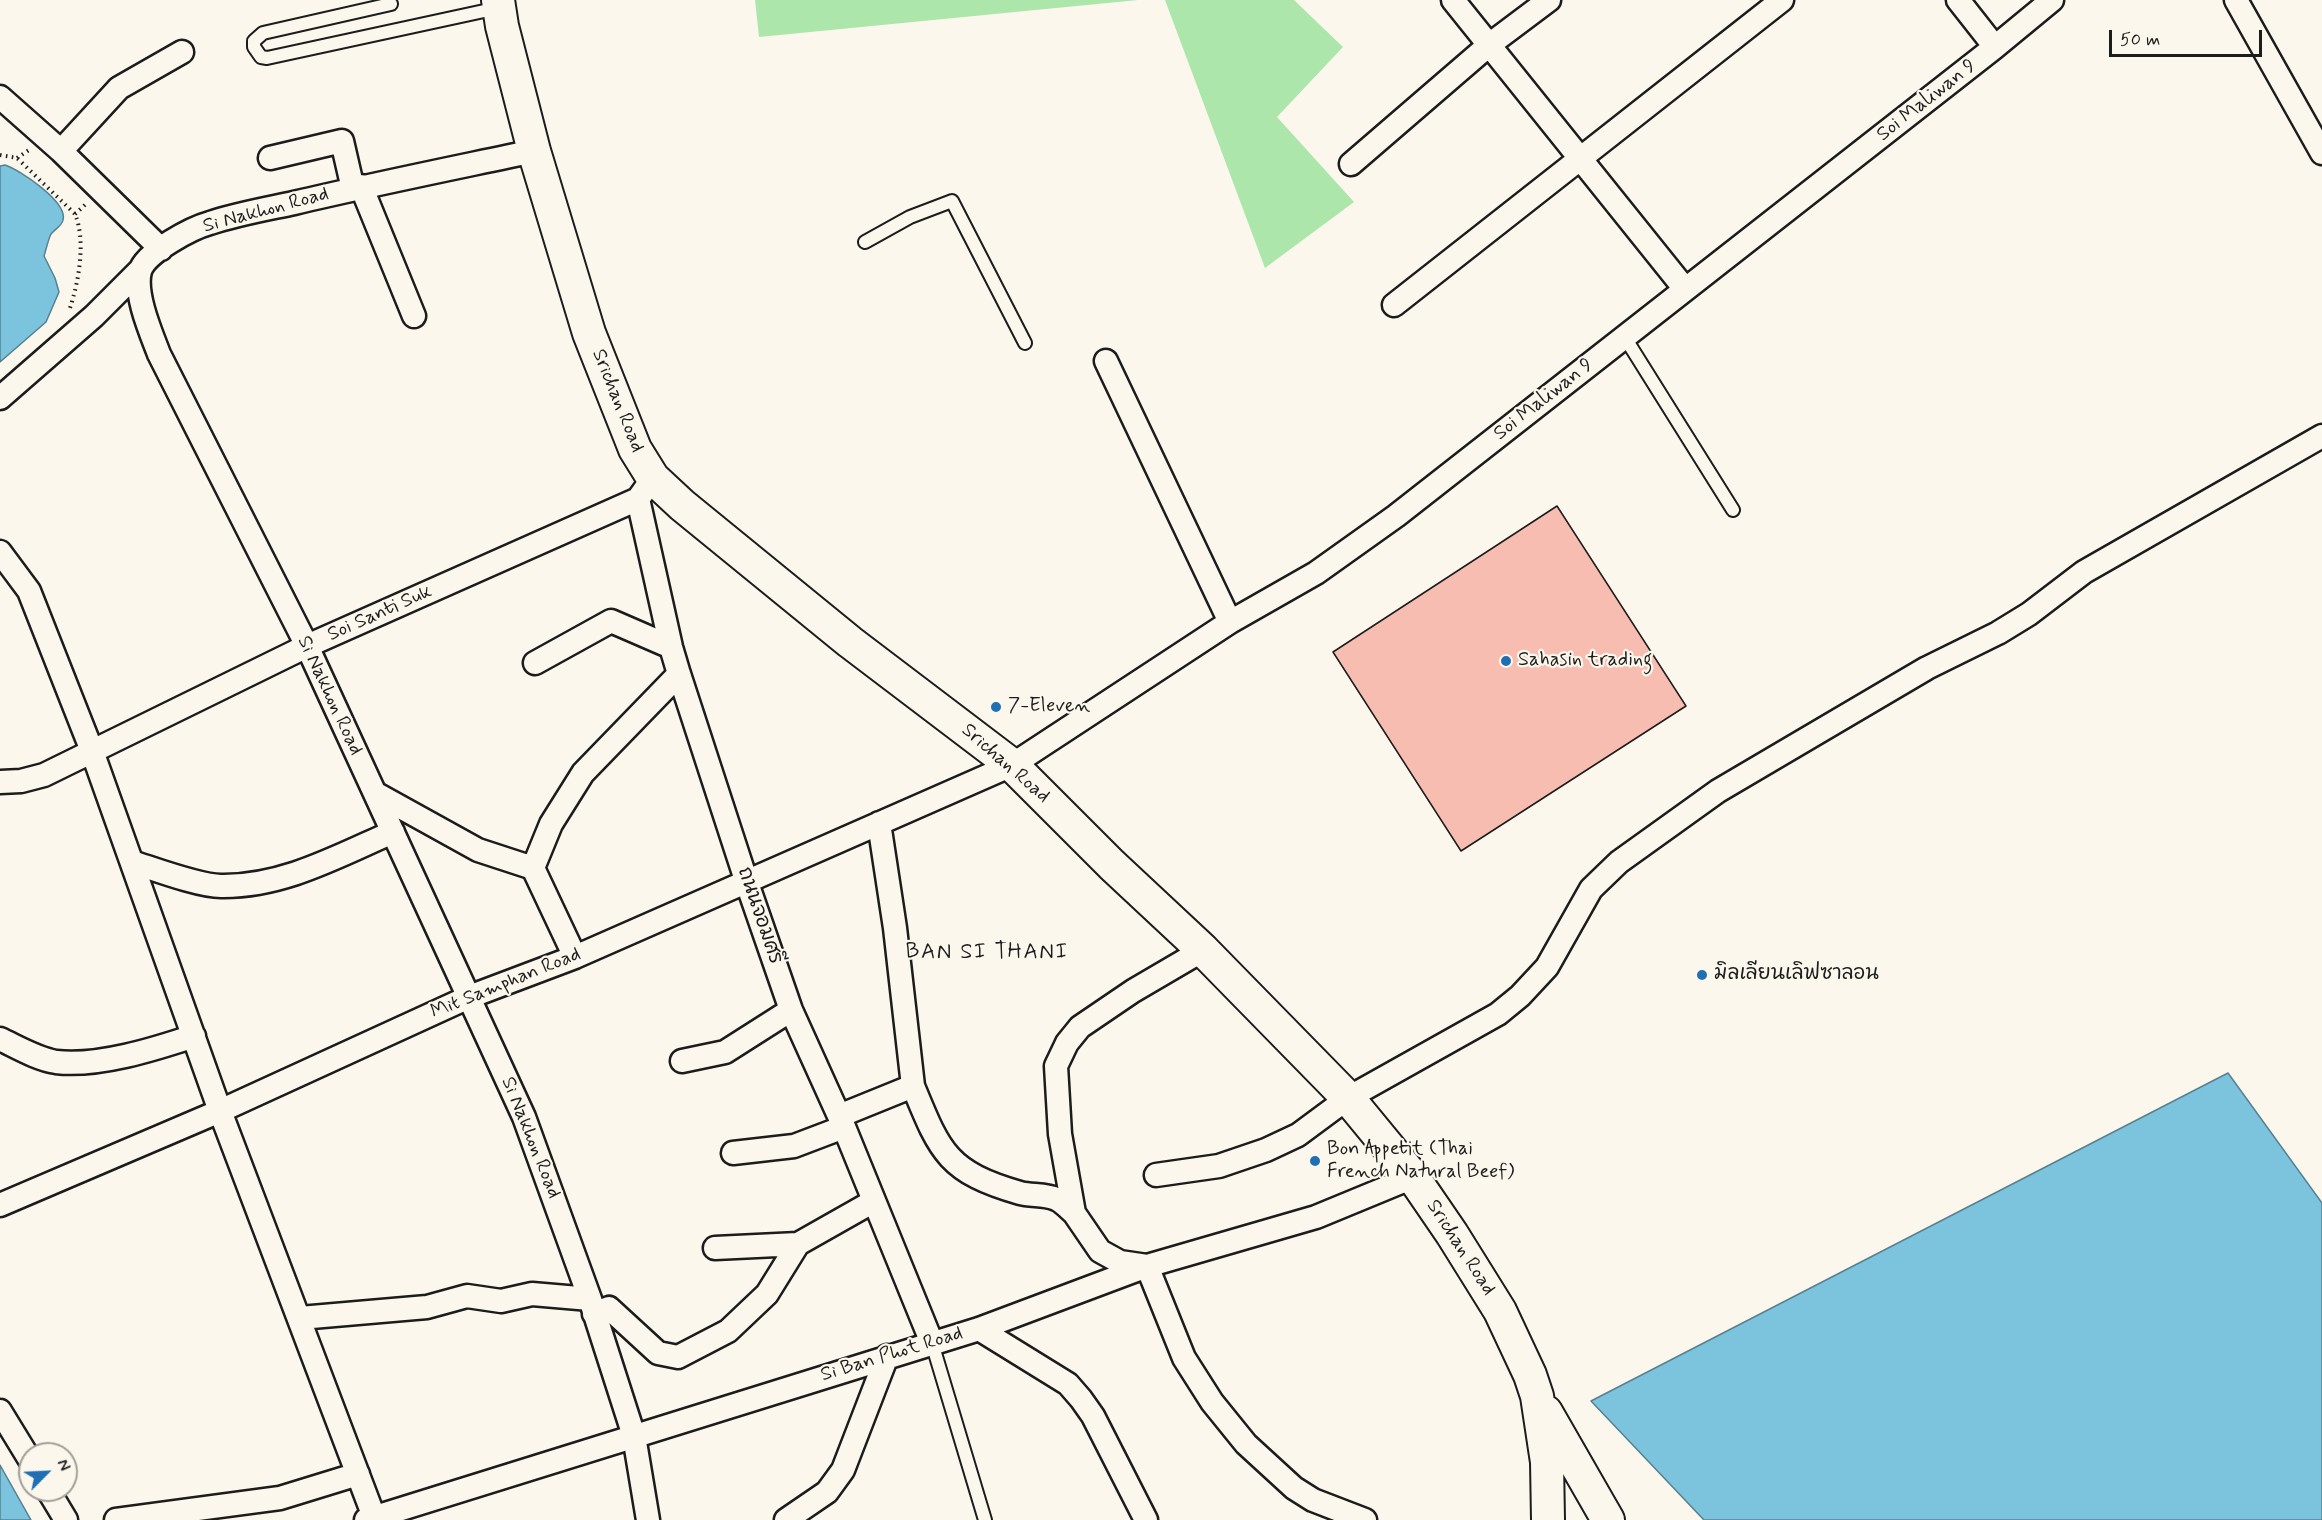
<!DOCTYPE html>
<meta charset="utf-8">
<style>
body{margin:0}
#map{position:relative;width:2322px;height:1520px;overflow:hidden;background:#fbf7ec;font-family:Mynerve,sans-serif}
canvas{display:block}
.north{position:absolute;left:18px;top:1442px;width:60px;height:60px;box-sizing:border-box;background:#fbf7ec;border:2px solid #a29f99;border-radius:50%;rotate:66deg;font-size:16px;font-weight:700;line-height:24px;text-align:center;color:#1c1c1c}
.north::after{content:'';display:block;margin:auto;width:21px;height:27px;background:#1f6fb2;clip-path:polygon(50% 0,100% 100%,50% 72%,0 100%)}
.scale{position:absolute;left:2109px;top:30px;width:153px;height:27px;box-sizing:border-box;border:3px solid #1c1c1c;border-top:0;padding-left:8px;font-size:18px;line-height:21px;white-space:nowrap;color:#1c1c1c;-webkit-text-stroke:4px #fbf7ec;paint-order:stroke}
</style>
<div id="map">
<canvas width="2322" height="1520"></canvas>
<div class="north">N</div>
<div class="scale">50 m</div>
</div>
<script>
const g = document.querySelector('canvas').getContext('2d');
g.lineJoin = 'round';
function paint(path, color) { g.fillStyle = color; g.fill(path, 'evenodd'); }
function stroke(path, color, width, dash) { g.strokeStyle = color; g.lineWidth = width; g.lineCap = dash ? 'butt' : 'round'; g.setLineDash(dash || []); g.stroke(path); }
function label(font, color, halo, rows, align = 'center') {
  g.font = font + ' Mynerve,"Playpen Sans Thai",sans-serif'; g.lineWidth = 4.5; g.setLineDash([]); g.textBaseline = 'middle'; g.strokeStyle = halo; g.fillStyle = color; for (const [text, x, y, turn = 0] of rows) {
    g.save(); g.translate(x, y); g.rotate((+turn || 0) * Math.PI / 180); g.textAlign = isNaN(turn) ? turn : align; if (halo) g.strokeText(text, 0, 0); g.fillText(text, 0, 0); g.restore();
  }
}
const green = new Path2D(`
 M755 0H1138L759 37Z
 M1165 0H1294L1343 47 1277 117 1354 202 1265 268Z`);
const water = new Path2D(`
 M5 165C20 170 68 202 63 220 62 226 55 229 51 234 48 240 46 250 44 256L55 278 59 292 46 322 0 362V166Z
 M2228 1073 2322 1203V1520H1704L1591 1401Z
 M0 1465 31 1520H0Z`);
const building = new Path2D(`
 M1557 506 1686 706 1461 851 1333 652Z`);
const path = new Path2D(`
 M0 155 17 158 75 214C86 240 79 281 70 308
 M17 158 29 150
 M75 214 87 203`);
const lane = new Path2D(`
 M391 4 263 33 254 41V47L261 57 267 58 498 8
 M865 242 910 217 952 201 1025 343
 M1624 336 1733 510
 M932 1343 985 1520`);
const street = new Path2D(`
 M1453 0 1685 289
 M1958 0 1995 47
 M2236 0 2322 153
 M0 97 61 151 161 249
 M61 151 119 88 182 52
 M534 151C454 168 374 184 294 203 266 209 237 214 210 223 192 228 146 252 140 271 134 294 151 333 159 354L307 646 524 1117 590 1299 634 1436 648 1520
 M270 158 342 141 353 189
 M1351 164 1489 45 1549 0
 M361 186 414 316
 M1394 305 1782 0
 M1106 361 1230 622
 M0 398 94 316 140 270
 M653 478 638 499 671 647 679 674 747 883 791 1010 844 1127 932 1343
 M0 552 29 591 92 751 220 1111 374 1517
 M535 663 611 621 671 647
 M0 782 21 781 44 775 307 646 638 499
 M375 793 478 850 533 868 575 957
 M879 823 895 928 913 1086
 M132 862C154 869 199 886 221 886 283 887 338 856 393 832
 M533 868 551 824 583 773 679 674
 M1203 950 1133 991 1080 1027 1067 1043 1056 1066 1060 1134 1074 1213 1100 1251 1120 1262 1147 1266 1184 1358 1212 1402 1246 1444 1294 1488 1313 1500 1365 1520
 M0 1039C17 1047 37 1059 56 1062 98 1067 155 1049 194 1036
 M682 1061 725 1052 791 1010
 M839 1116 913 1086C940 1152 947 1172 1020 1193 1031 1196 1046 1194 1056 1199 1062 1201 1069 1209 1074 1213
 M733 1153 794 1146 844 1127
 M1156 1175 1219 1166 1266 1150 1298 1135 1348 1098 1498 1014 1520 996 1547 967 1591 889 1619 862 1718 791 1927 668 1998 633 2029 614 2084 572 2322 436
 M0 1205 220 1111 469 997 575 957 1012 765 1230 622 1316 573 1396 516 1995 47 2052 0
 M715 1248 798 1244 874 1201
 M594 1314 609 1308 658 1353 678 1357 728 1331 767 1294 798 1244
 M300 1318 427 1307 467 1296 501 1301 532 1294 590 1299
 M979 1329 1068 1384 1081 1399 1093 1416 1146 1520
 M0 1411 30 1460
 M48 1490 66 1520
 M116 1520 280 1498 358 1474
 M366 1520 979 1329 1147 1266 1316 1217 1413 1177
 M786 1520 827 1492 843 1470 887 1356`);
const secondary = new Path2D(`
 M498 0 502 26 534 151 589 333 635 449 653 478 682 505 850 642 1012 765 1112 865 1203 950 1348 1098 1413 1177 1452 1234 1500 1311 1530 1375 1537 1396 1547 1462 1548 1520
 M1546 1412 1608 1520`);
const markers = [
 [1506,661,6,"#1f6fb2"],
 [996,707,6,"#1f6fb2"],
 [1702,975,6,"#1f6fb2"],
 [1315,1161,6,"#1f6fb2"]
];
const streetNames = [
 ["Soi Maliwan 9",1927,101,-38],
 ["Si Nakhon Road",266,211,-15],
 ["Soi Maliwan 9",1544,400,-38],
 ["Srichan Road",617,401,68],
 ["Soi Santi Suk",380,614,-24],
 ["Si Nakhon Road",329,696,65],
 ["Srichan Road",1005,764,41],
 ["ถนนจอมศรี",759,916,71],
 ["Mit Samphan Road",506,984,-22],
 ["Si Nakhon Road",530,1138,68],
 ["Srichan Road",1460,1248,57],
 ["Si Ban Phot Road",892,1355,-17]
];
const poiNames = [
 ["Sahasin trading",1518,661],
 ["7-Eleven",1008,707],
 ["มิลเลียนเลิฟซาลอน",1714,975],
 ["Bon Appetit (Thai",1327,1150],
 ["French Natural Beef)",1327,1173]
];
const quarterNames = [
 ["BAN SI THANI",987,953]
];
paint(green, '#ace6ab');
paint(water, '#7cc4dd');
stroke(water, '#568190', 1.5);
paint(building, '#f7bdb1');
stroke(building, '#1c1c1c', 1.5);
stroke(lane, '#1c1c1c', 16);
stroke(street, '#1c1c1c', 27);
stroke(secondary, '#1c1c1c', 36);
stroke(path, '#1c1c1c', 4, [1.5, 4.5]);
stroke(lane, '#fbf7ec', 12);
stroke(street, '#fbf7ec', 22);
stroke(secondary, '#fbf7ec', 32);
for (const [x, y, r, color] of markers) { const dot = new Path2D(); dot.arc(x, y, r, 0, 2 * Math.PI); g.fillStyle = color; g.fill(dot); stroke(dot, '#fbf7ec', 2); }
label('20px', '#1c1c1c', '#fbf7ec', streetNames);
label('20px', '#1c1c1c', '#fbf7ec', poiNames, 'left');
g.letterSpacing = '1.5px';
label('22px', '#1c1c1c', '#fbf7ec', quarterNames);
g.letterSpacing = '0px';
</script>
